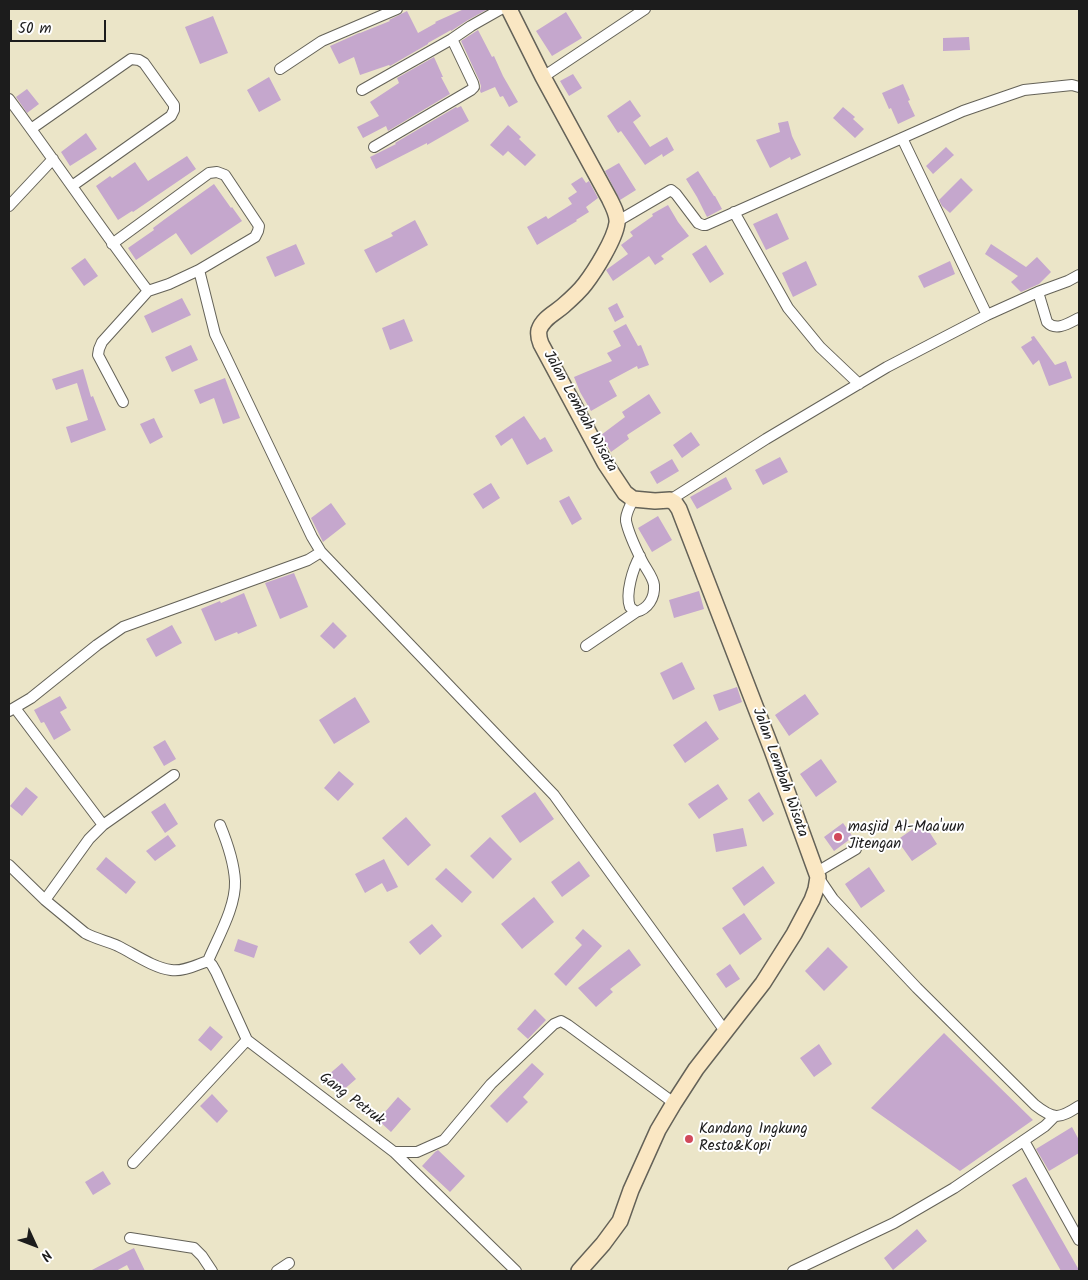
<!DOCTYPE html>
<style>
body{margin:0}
#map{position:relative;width:1088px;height:1280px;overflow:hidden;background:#ebe5c8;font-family:Kalam,sans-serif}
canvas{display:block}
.frame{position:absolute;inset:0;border:10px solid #1c1c1c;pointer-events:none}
.north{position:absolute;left:10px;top:1220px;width:50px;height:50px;-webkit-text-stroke:4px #fff;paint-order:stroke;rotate:133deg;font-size:14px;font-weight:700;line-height:20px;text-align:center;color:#1c1c1c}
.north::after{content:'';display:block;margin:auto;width:18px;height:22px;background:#1c1c1c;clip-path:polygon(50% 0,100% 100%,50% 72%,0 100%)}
.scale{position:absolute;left:10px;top:20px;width:96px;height:22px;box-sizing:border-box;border:2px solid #1c1c1c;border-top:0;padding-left:6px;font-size:15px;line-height:18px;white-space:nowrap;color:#1c1c1c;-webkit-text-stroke:4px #fff;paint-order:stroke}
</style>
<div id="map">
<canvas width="1088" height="1280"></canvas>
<div class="frame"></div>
<div class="north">N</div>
<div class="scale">50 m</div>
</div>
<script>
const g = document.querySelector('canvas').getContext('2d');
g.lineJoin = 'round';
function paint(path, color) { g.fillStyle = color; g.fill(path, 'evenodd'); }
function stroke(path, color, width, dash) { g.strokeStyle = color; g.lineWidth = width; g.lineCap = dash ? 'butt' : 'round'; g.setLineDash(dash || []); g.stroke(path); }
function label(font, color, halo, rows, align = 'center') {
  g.font = font + ' Kalam,sans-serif'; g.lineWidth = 4; g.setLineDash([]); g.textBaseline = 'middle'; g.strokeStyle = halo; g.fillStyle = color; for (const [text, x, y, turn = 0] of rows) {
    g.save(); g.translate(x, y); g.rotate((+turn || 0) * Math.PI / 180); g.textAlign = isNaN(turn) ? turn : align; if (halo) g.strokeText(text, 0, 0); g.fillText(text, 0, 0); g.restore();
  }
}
const building = new Path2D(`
 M464 9H488L468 20 451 31V30L428 43V44L390 66 389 65 360 75 354 57 339 64 330 46 359 33H360L390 21 389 20 407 11 418 33 436 23 435 22Z
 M566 12 582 38 552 56 536 31Z
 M213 16 228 53 200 64 185 27Z
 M478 30 492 57 494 56 503 76 518 102 509 107 503 96 500 97 495 87 481 93 480 91 481 86 479 80 461 41Z
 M969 37 970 50 943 51V38Z
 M434 57 443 77H441L450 94 388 131 386 126 363 138 357 127 379 116 370 102 399 83 397 78Z
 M573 74 582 88 569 96 560 81Z
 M269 77 281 100 259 112 247 90Z
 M903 84 910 100 908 101 915 116 898 124 891 108 889 109 882 93Z
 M27 89 39 104 27 113 16 97Z
 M630 100 641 116 633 122 650 147 667 137 674 150 663 157 662 154 645 165 621 131 618 133 607 116Z
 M461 106 469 121 427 145V143L376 169 370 157 396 144 395 143 456 107 457 108Z
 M843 107 855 117 853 119 864 129 855 138 833 118Z
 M788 121 792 136 801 155 791 160 790 157 770 168 756 140 780 132 778 123Z
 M508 125 521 137 519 139 536 155 525 166 508 151 503 156 490 145Z
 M86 133 97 149 70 166 61 152Z
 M946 147 954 155 933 174 926 166Z
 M187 156 196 169 133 212 132 211 118 220 96 186 110 176 112 178 135 162 148 181Z
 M619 163 636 190 620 200 605 171Z
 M698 171 714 196H715L722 209 707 217 697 197 686 179Z
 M582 177 586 183 589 181 598 198 586 207 589 212 576 220 577 221 537 245 527 227 546 216 548 219 572 204 568 198 577 192 571 184Z
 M961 178 973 190 950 213 942 206 939 200Z
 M214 184 231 208 232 207 242 221 191 255 176 233 136 260 128 248 154 230 153 228 165 219Z
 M668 205 678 222 689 236 661 256 664 259 655 265 649 256 613 281 606 270 628 254 621 245 633 236 630 232 653 216 652 214Z
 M777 213 789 239 766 250 753 224Z
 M415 220 428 245 376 273 364 250 393 236 391 233Z
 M296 244 305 264 275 277 266 257Z
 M991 244 1026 267 1037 257 1051 272 1039 284 1021 292 1011 282 1018 276 985 254Z
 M706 245 724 274 710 283 692 254Z
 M85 258 98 276 84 286 71 268Z
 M806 261 817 285 793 297 782 273Z
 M950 261 955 274 924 288 918 276Z
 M182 298 191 315 152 333 144 316Z
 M617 303 624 317 615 322 608 308Z
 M404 319 413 341 390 350 382 328Z
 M626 324 638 346 641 345 649 365 638 369 637 366 609 381 617 396 591 411 580 392 574 377 612 361 607 353 621 346 613 331Z
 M1034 336 1055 365 1066 361 1072 378 1049 386 1039 360 1033 365 1021 347 1032 340 1031 337Z
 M191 345 198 360 172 372 165 357Z
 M83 369 91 397 93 396 106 430 71 443 66 427 88 420 77 383 56 390 52 379Z
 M225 378 240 418 223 424 214 398 200 404 194 390Z
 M649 394 661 413 627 435 629 439 611 452 601 435 625 417 622 412Z
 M524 416 540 440 545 437 553 451 527 465 512 438 501 446 495 436Z
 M154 418 163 437 150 444 140 424Z
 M691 432 700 445 682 458 673 445Z
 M780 457 788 472 763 485 755 470Z
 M672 459 679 471 657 484 650 472Z
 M726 477 732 489 697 509 690 497Z
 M491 483 500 498 483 509 473 494Z
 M569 496 582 519 572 525 559 501Z
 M331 503 346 524 323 542 311 518Z
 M658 516 672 540 652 552 638 528Z
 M294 573 308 607 280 619 265 583Z
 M699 591 704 609 674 618 669 600Z
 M244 593 257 626 238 634 237 632 215 641 201 609 220 601 221 603Z
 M333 622 347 636 334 649 320 636Z
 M172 625 182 643 156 657 146 639Z
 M682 662 695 689 673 700 660 673Z
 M737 687 742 702 719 711 713 695Z
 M805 694 819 714 789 736 775 715Z
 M60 696 67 708 60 712 71 730 54 740 44 722 41 723 34 710Z
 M355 697 370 722 334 744 319 720Z
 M706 721 719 739 685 763 673 745Z
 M165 740 176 759 164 766 153 747Z
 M821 759 837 782 816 797 800 774Z
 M339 771 354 784 338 801 324 788Z
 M718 784 728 799 699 819 688 804Z
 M26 787 38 797 22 816 10 806Z
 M535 792 554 819 520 843 501 816Z
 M759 792 774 814 763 822 748 800Z
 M165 803 178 824 165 833 151 812Z
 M406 817 431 845 408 866 382 838Z
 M923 822 937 844 912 861 897 840Z
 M843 823 853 837 834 851 824 837Z
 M743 828 747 846 716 852 713 834Z
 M168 835 176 846 155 861 146 851Z
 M490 837 512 859 493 879 470 856Z
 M106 857 136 882 126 894 96 869Z
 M384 859 398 887 387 892 382 883 365 893 355 874Z
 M579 861 590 876 562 897 551 882Z
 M763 866 775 883 744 906 732 888Z
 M869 867 885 891 861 908 845 884Z
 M446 868 472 892 462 903 435 879Z
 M534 897 554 922 522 949 501 924Z
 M744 913 762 939 740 955 722 928Z
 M432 924 442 936 420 955 409 942Z
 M583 929 602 946 566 986 554 974 582 945 575 938Z
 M238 939 258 946 254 958 234 951Z
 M828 947 848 967 824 991 805 971Z
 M629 949 641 965 610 989 613 992 596 1007 578 988Z
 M730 964 740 979 726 988 716 974Z
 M535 1009 546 1020 528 1039 517 1029Z
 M210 1026 223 1037 211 1051 198 1040Z
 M944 1033 1033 1120 960 1171 871 1108Z
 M819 1044 832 1064 814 1077 800 1058Z
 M342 1063 356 1079 341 1092 327 1076Z
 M532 1063 544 1074 523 1097 528 1102 507 1123 490 1106Z
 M212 1094 228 1111 217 1123 200 1106Z
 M398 1097 411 1109 391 1132 378 1120Z
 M1072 1127 1079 1140V1153L1049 1171 1036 1149Z
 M438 1150 465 1176 450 1192 422 1166 435 1152Z
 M103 1171 111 1184 93 1195 85 1182Z
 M1026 1177 1079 1270V1271H1061L1012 1185Z
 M917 1229 927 1241 893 1270 884 1258Z
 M134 1248 145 1271H130L127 1265 116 1271H90Z`);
const street = new Path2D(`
 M280 69 322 41 397 9
 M543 77 645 9
 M362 90 452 39 471 26 501 9
 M9 99C56 162 100 228 148 291
 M31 129 131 59 139 60 144 63 174 105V110L171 116 72 186
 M902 138 987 315
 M374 147 471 90 474 87 473 83 452 39
 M9 206 53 159
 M734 212 788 308 820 347 859 384
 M618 221 671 190 676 194 698 223 703 225H706L963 111 1024 90 1072 85 1079 87
 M112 244 209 173 217 172 225 175 259 226 258 231 255 237 199 270
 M1038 292 1047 322C1056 332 1069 323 1079 318
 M123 402 98 355 99 349 102 342 148 291 169 284 199 270 215 334 312 537 321 552 554 795 725 1031
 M670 500 766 439 887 367 987 315 1038 292 1068 281 1079 275
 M636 612 630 607C625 594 633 568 640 556
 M586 646 636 612C648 609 655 598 654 585 653 577 646 569 642 561 637 551 628 531 626 521 625 514 631 505 633 499
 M15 708 103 825
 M9 711 31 698 97 645 123 627 308 560 321 552
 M9 865 45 900 85 933C96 939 107 941 118 946 134 954 154 968 171 970 183 972 196 965 208 961L212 965 216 972 247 1040 394 1152 516 1271
 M817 872 856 849
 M818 877 833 899 917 988 1035 1105C1054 1120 1059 1119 1079 1106
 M45 900 89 839 103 825 174 775
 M208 961C218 937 236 907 235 881 234 863 227 842 220 825
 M1024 1141 1079 1240
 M394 1152H417L444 1140 491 1084 554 1024 561 1021 568 1025 674 1103
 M133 1163 247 1040
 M130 1238 194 1248 202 1256 212 1271
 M277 1271 289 1263
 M793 1271 894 1223 954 1188 1045 1126 1054 1117`);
const secondary = new Path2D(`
 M509 9 543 77 609 198C613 206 618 215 617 223 615 239 595 271 585 284 579 292 571 299 563 306 555 313 543 318 539 330 538 335 539 339 541 344L605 463 625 493 633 499 655 501 670 500 675 503 679 509 772 750 818 877 816 889 812 900 794 934 763 983 696 1069 674 1103 658 1130 631 1190 620 1221 603 1244 579 1271`);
const markers = [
 [838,837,5,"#d1495b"],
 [689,1139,5,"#d1495b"]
];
const streetNames = [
 ["Jalan Lembah Wisata",579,412,61],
 ["Jalan Lembah Wisata",779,773,70],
 ["Gang Petruk",351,1100,37]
];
const poiNames = [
 ["masjid Al-Maa'uun",848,828],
 ["Jitengan",848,845],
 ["Kandang Ingkung",699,1130],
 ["Resto&Kopi",699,1147]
];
paint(building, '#c5a7cd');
stroke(street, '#646258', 12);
stroke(secondary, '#646258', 18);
stroke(street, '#fff', 10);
stroke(secondary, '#fae7c3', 15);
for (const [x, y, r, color] of markers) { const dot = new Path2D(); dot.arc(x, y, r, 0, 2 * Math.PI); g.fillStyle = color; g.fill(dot); stroke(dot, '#fff', 2); }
label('15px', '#1c1c1c', '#fff', streetNames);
label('15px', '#1c1c1c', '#fff', poiNames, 'left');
</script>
